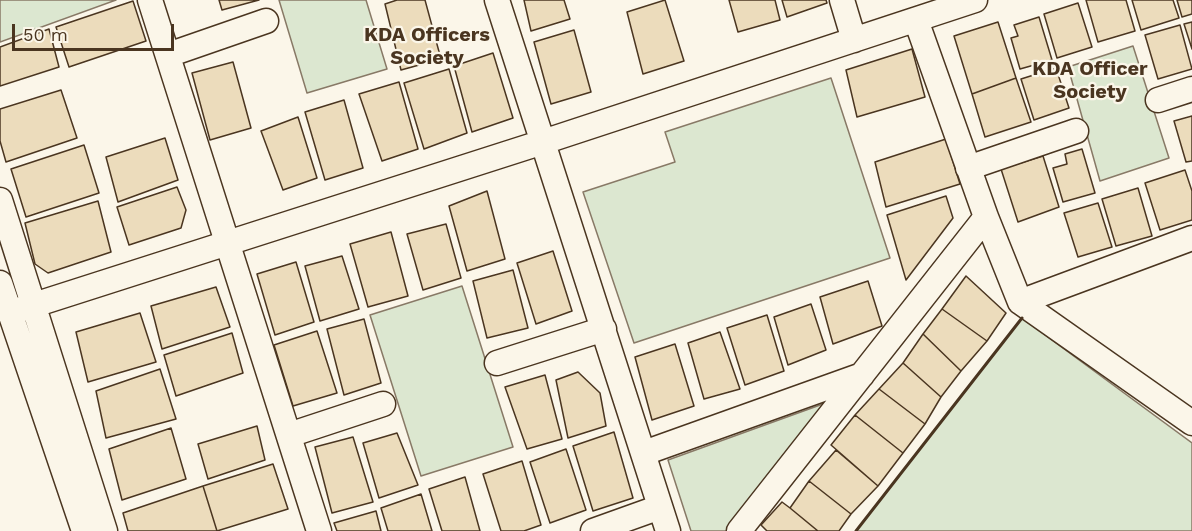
<!DOCTYPE html>
<style>
body{margin:0}
#map{position:relative;width:1192px;height:531px;overflow:hidden;background:#fbf6e9;font-family:"Work Sans",sans-serif}
canvas{display:block}
.scale{position:absolute;left:12px;top:24px;width:162px;height:27px;box-sizing:border-box;border:3px solid #4a3520;border-top:0;padding-left:8px;font-size:18px;line-height:21px;white-space:nowrap;color:#4a3520;-webkit-text-stroke:4px #fbf6e9;paint-order:stroke}
</style>
<div id="map">
<canvas width="1192" height="531"></canvas>
<div class="scale">50 m</div>
</div>
<script>
const g = document.querySelector('canvas').getContext('2d');
g.lineJoin = 'round';
function paint(path, color) { g.fillStyle = color; g.fill(path, 'evenodd'); }
function stroke(path, color, width, dash) { g.strokeStyle = color; g.lineWidth = width; g.lineCap = dash ? 'butt' : 'round'; g.setLineDash(dash || []); g.stroke(path); }
function label(font, color, halo, rows, align = 'center') {
  g.font = font + ' "Work Sans",sans-serif'; g.lineWidth = 4.5; g.setLineDash([]); g.textBaseline = 'middle'; g.strokeStyle = halo; g.fillStyle = color; for (const [text, x, y, turn = 0] of rows) {
    g.save(); g.translate(x, y); g.rotate((+turn || 0) * Math.PI / 180); g.textAlign = isNaN(turn) ? turn : align; if (halo) g.strokeText(text, 0, 0); g.fillText(text, 0, 0); g.restore();
  }
}
const green = new Path2D(`
 M0 0H116L0 42Z
 M279 0H366L387 69 307 93Z
 M1133 46 1169 158 1100 181 1068 67Z
 M831 78 890 258 634 343 583 192 675 162 665 132Z
 M462 286 513 447 421 476 370 315Z
 M1022 318 1192 443V531H856Z
 M845 396 739 531H691L668 460Z`);
const building = new Path2D(`
 M219 0H259L222 10Z
 M397 0H425L441 59 401 70 385 4Z
 M524 0H564L570 19 531 31Z
 M665 0 684 61 643 74 627 12Z
 M729 0H775L780 20 738 32Z
 M782 0H826L827 3 787 17Z
 M1086 0H1126L1135 31 1098 42Z
 M1132 0H1173L1179 18 1141 30Z
 M1177 0H1192V14L1182 17Z
 M133 1 146 41 69 67 56 27Z
 M1078 3 1092 47 1057 58 1044 14Z
 M1039 17 1052 60 1020 69 1011 38 1018 36 1014 25Z
 M998 22 1016 78 972 94 954 36Z
 M1192 22V49L1184 24Z
 M1180 25 1192 69 1158 79 1145 35Z
 M49 29 59 67 0 86V47Z
 M574 30 591 92 551 104 534 42Z
 M912 49 925 97 857 117 846 70Z
 M493 53 513 118 472 132 454 66Z
 M233 62 251 128 210 140 192 73Z
 M1056 68 1069 108 1034 120 1021 79Z
 M449 69 467 133 424 149 404 83Z
 M1016 78 1031 122 985 137 972 94Z
 M399 82 418 149 382 161 359 94Z
 M61 90 77 138 6 162 0 141V109Z
 M344 100 363 168 325 180 305 112Z
 M1192 116V161L1186 162 1174 121Z
 M298 117 317 178 283 190 261 131Z
 M165 138 178 180 118 202 106 157Z
 M946 139 960 184 886 207 875 162Z
 M84 145 99 193 26 217 11 169Z
 M1082 149 1095 193 1063 202 1053 168 1067 164 1065 154Z
 M1043 156 1059 207 1018 222 1001 169Z
 M1185 170 1192 191V220L1160 230 1145 183Z
 M177 187 186 210 181 228 129 245 117 207Z
 M1138 188 1152 236 1116 246 1102 199Z
 M487 191 505 259 467 271 449 206Z
 M946 196 953 218 906 280 887 215Z
 M98 201 111 252 48 273 35 264 25 223Z
 M1098 203 1112 247 1078 257 1064 213Z
 M446 224 461 278 423 290 407 234Z
 M391 232 408 296 368 307 350 244Z
 M553 251 572 311 536 324 517 263Z
 M342 256 359 309 320 321 305 266Z
 M296 262 314 322 275 335 257 274Z
 M513 270 528 328 487 338 473 281Z
 M966 276 1006 313 987 341 942 309Z
 M868 281 882 326 833 344 820 297Z
 M216 287 230 327 162 349 151 306Z
 M811 304 826 350 788 365 774 317Z
 M942 309 987 341 961 371 923 334Z
 M140 313 156 362 88 382 76 332Z
 M767 315 784 371 745 385 727 328Z
 M364 319 381 383 344 395 327 329Z
 M317 331 337 393 293 406 274 345Z
 M720 332 740 389 704 399 688 343Z
 M232 333 243 373 176 396 164 355Z
 M923 334 961 371 941 397 903 363Z
 M675 344 694 406 652 420 635 357Z
 M903 363 941 397 925 424 879 389Z
 M160 369 176 419 106 438 96 391Z
 M578 372 600 393 606 426 568 438 556 380Z
 M545 375 562 439 527 449 505 387Z
 M879 389 925 424 903 453 855 415Z
 M855 415 903 453 878 486 831 445Z
 M257 426 265 460 208 479 198 444Z
 M171 428 186 479 122 500 109 449Z
 M614 432 633 498 593 511 573 446Z
 M397 433 418 485 379 498 363 443Z
 M353 437 373 502 332 513 315 447Z
 M566 449 586 510 550 523 530 462Z
 M836 450 878 486 851 514 809 481Z
 M522 461 541 525 524 531H501L483 474Z
 M273 464 288 509 217 531 203 486Z
 M465 477 480 531H442L429 489Z
 M809 481 851 514 839 531H818L790 508Z
 M203 486 217 531H128L123 513Z
 M421 494 432 531H388L381 508Z
 M782 502 790 508 818 531H767L761 525Z
 M376 511 381 531H337L334 523Z`);
const minor = new Path2D(`
 M150 0 319 531
 M497 0 668 531
 M842 0 854 40
 M916 20 986 217 1020 302 1192 423
 M168 55 266 21
 M1158 100 1192 89
 M968 168 1076 131
 M0 200 105 531
 M0 283 84 531
 M1020 302 1192 238
 M9 313 543 142 975 0
 M497 363 604 329
 M289 435 383 404
 M644 453 862 375
 M593 531 660 507
 M739 531 986 217`);
const wall = new Path2D(`
 M856 531 1022 318`);
const neighbourhoodNames = [
 ["KDA Officers",427,35],
 ["Society",427,58],
 ["KDA Officer",1090,69],
 ["Society",1090,92]
];
paint(green, '#dce7d0');
stroke(green, '#887966', 1.5);
paint(building, '#ecdcbc');
stroke(building, '#4a3520', 1.5);
stroke(minor, '#4a3520', 27);
stroke(minor, '#fbf6e9', 24);
stroke(wall, '#4a3520', 3);
label('bold 20px', '#4a3520', '#fbf6e9', neighbourhoodNames);
</script>
